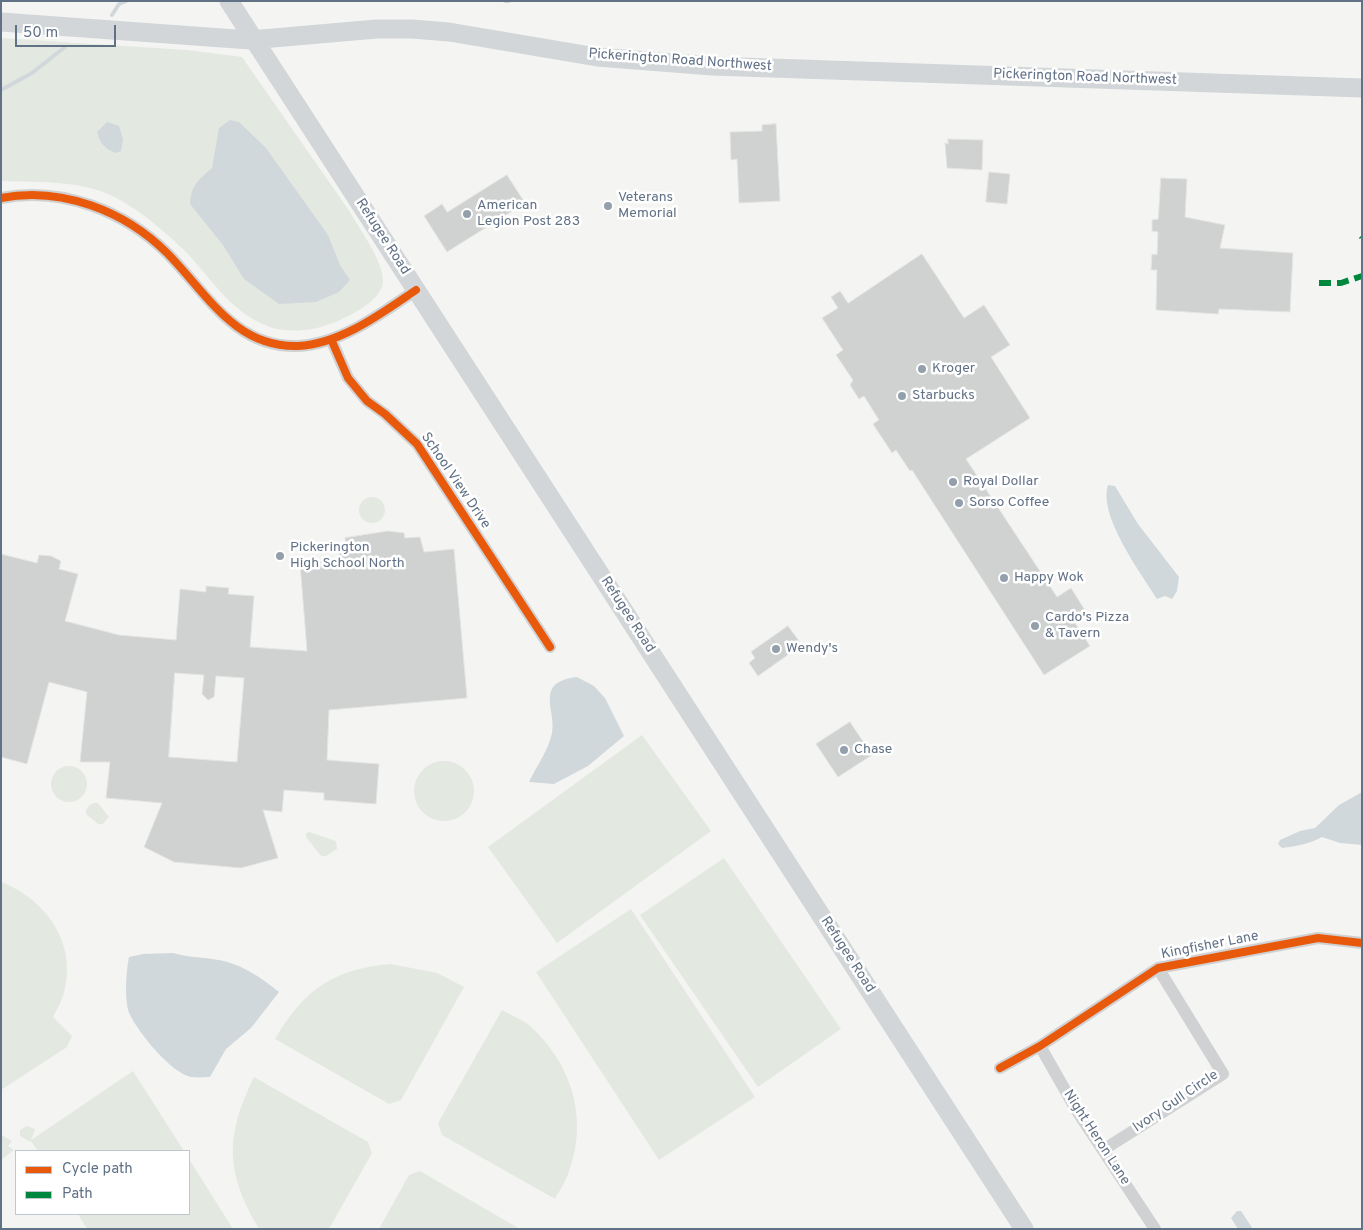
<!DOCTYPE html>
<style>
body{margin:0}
#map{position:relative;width:1363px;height:1230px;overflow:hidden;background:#f4f5f2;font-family:Overpass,sans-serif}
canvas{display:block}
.frame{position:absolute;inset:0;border:2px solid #617186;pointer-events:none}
.legend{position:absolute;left:15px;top:1150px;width:175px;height:65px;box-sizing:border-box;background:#fff;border:1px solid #c0c6cf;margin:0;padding:6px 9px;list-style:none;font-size:15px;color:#617186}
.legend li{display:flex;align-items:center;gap:10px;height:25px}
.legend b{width:25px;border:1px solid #c0c6cf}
.scale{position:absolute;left:15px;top:25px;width:101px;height:22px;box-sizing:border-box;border:2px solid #617186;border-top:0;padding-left:6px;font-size:15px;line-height:18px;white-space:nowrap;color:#617186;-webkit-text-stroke:4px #fff;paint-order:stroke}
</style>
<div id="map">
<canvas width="1363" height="1230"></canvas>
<div class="frame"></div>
<ul class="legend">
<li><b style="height:6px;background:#e8590c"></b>Cycle path</li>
<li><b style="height:6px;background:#00873e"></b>Path</li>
</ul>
<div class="scale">50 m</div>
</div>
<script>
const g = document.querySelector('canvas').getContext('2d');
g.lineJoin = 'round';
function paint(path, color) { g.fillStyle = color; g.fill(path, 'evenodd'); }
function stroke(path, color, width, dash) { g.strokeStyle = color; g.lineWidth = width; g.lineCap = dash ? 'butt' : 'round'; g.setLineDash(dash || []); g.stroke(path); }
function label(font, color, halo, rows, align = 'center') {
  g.font = font + ' Overpass,sans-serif'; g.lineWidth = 5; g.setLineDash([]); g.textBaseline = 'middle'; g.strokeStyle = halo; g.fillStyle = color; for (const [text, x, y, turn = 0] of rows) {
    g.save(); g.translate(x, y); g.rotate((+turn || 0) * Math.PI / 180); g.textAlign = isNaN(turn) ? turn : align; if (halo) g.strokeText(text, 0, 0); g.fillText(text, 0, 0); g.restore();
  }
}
const green = new Path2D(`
 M1 38 187 50 242 57 350 212C360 230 382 259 383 280 384 304 333 325 313 329 299 331 281 332 268 326 230 312 212 279 185 251 165 232 143 213 120 200 84 179 41 183 1 181Z
 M359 510a13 13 0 1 1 26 0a13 13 0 1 1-26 0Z
 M642 735 711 831 557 943 488 847Z
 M414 791a30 30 0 1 1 60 0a30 30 0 1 1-60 0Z
 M51 784a18 18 0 1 1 36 0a18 18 0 1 1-36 0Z
 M98 803 109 817 103 824H98L86 814C85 807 92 802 98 803Z
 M309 832 336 841 337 849 326 856H321L306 837V833Z
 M724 858 841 1029 758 1087 640 915Z
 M1 882C44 898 76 941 65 988 63 998 58 1008 53 1017L72 1036 67 1047 1 1090Z
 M631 909 755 1097 659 1160 536 972Z
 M391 964 437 973 464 987 401 1100 389 1104 275 1039C304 989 334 969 391 964Z
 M502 1010C511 1015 521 1019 529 1025 571 1062 589 1118 569 1171 566 1181 560 1190 555 1199L442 1135 438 1123Z
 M133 1071 184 1151H38L31 1141 30 1142 20 1136V1130L27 1126 35 1129 31 1140Z
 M254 1077 368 1142 372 1153 329 1229H259C225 1172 225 1136 254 1077Z
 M1 1135 12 1141 8 1146 14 1150 1 1160Z
 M189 1159 233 1229H87L78 1214H189Z
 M420 1171 520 1229H379L409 1175Z`);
const water = new Path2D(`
 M230 120 239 122 266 148 328 235 340 265 350 280 339 292 316 302 279 304 244 279 223 245 190 204C191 186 198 180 212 168L219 128Z
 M107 122 119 126 123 139 121 151 115 153C104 148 100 143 97 132Z
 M1108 485 1115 486 1138 524 1179 577 1177 591 1172 599 1165 596 1157 599C1141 573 1098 516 1108 485Z
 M577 677 594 686 605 698 624 736 588 766 554 784 529 782C536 767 548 751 552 733 557 711 533 682 577 677Z
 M1362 792V845L1340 843 1322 837C1309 844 1297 846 1282 848L1278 844 1280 840 1300 831 1315 828 1339 805Z
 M173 953C186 957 199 957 212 959 239 962 259 976 279 992L251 1028 226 1049 210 1077C204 1077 197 1078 191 1077 171 1073 139 1033 130 1015 124 1003 126 971 129 957L143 954Z
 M1237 1211H1241L1253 1229H1238L1231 1218Z`);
const stream = new Path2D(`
 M505 1H509
 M112 15 119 4 126 1
 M1 90 32 73 65 47`);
const building = new Path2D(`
 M776 124 780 201 739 203 737 159 731 160 730 132 762 131V125Z
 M948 139 983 140 982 170 947 168 945 143 948 144Z
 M989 172 1010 174 1007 204 986 202Z
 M507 175 525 203 447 252 424 216 442 204 447 212Z
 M1161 178 1187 179 1185 217 1225 225 1220 248 1293 253 1290 312 1219 309 1218 314 1156 310 1157 270H1151L1152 254 1157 255 1158 232 1152 231V220L1158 219Z
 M922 254 964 318 984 305 1010 345 991 357 1030 418 966 459 1057 597 1071 588 1088 615 1075 623 1090 646 1044 675 912 470 910 471 896 450 892 453 873 424 879 420 864 396 859 399 850 385 853 380 836 355 843 350 822 318 838 308 831 297 840 291 848 303Z
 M388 531 404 533 405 538 420 537 424 552 454 549 467 698 329 710 327 760 379 764 376 804 324 800V793L284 790 282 812 263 810 278 858 241 868 174 862 144 847 162 803 106 798 110 762H80L87 692 49 682 27 764 1 757V554L37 563 39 555 51 556 61 561 59 569 78 574 65 621 119 635 176 640 180 589 206 592V586L229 588 228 594 254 596 250 647 307 651 300 563 339 560 338 546 346 545 345 538ZM175 673 204 675 202 694 208 700 214 697 216 676 244 678 237 762 169 757Z
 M788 626 802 645 758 676 749 663 755 658 751 652Z
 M850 722 872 755 838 777 816 744Z`);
const minor = new Path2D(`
 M1 198C61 186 125 211 167 253 206 292 234 348 298 346 341 344 382 313 416 290
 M331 339 348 378 367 401 385 414 417 444 550 647
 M1040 1046 1077 1111 1155 1229
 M1000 1068 1040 1046 1158 968 1318 938 1362 943
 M1103 1150 1223 1074 1158 968`);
const secondary = new Path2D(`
 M229 1 1024 1229
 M1 22 250 40 377 29H412L449 32 597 57 712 66 1362 88`);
const quiet = new Path2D(`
 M1361 236 1362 237
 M1319 283H1341L1362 276`);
const cycleway = new Path2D(`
 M1 198C61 186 125 211 167 253 206 292 234 348 298 346 341 344 382 313 416 290
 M331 339 348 378 367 401 385 414 417 444 550 647
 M1000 1068 1040 1046 1158 968 1318 938 1362 943`);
const markers = [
 [608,206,5,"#949fac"],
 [467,214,5,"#949fac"],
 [922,369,5,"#949fac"],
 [902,396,5,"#949fac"],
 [953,482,5,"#949fac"],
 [959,503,5,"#949fac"],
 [280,556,5,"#949fac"],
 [1004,578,5,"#949fac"],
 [1035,626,5,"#949fac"],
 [776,649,5,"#949fac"],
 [844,750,5,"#949fac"]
];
const streetNames = [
 ["Pickerington Road Northwest",680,61,4],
 ["Pickerington Road Northwest",1085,78,2],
 ["Refugee Road",382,237,57],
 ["School View Drive",455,481,56],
 ["Refugee Road",627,615,57],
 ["Kingfisher Lane",1210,946,-11],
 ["Refugee Road",847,955,57],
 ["Ivory Gull Circle",1176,1102,-34],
 ["Night Heron Lane",1096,1138,57]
];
const poiNames = [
 ["Veterans",618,198],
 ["Memorial",618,214],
 ["American",477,206],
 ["Legion Post 283",477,222],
 ["Kroger",932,369],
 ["Starbucks",912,396],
 ["Royal Dollar",963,482],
 ["Sorso Coffee",969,503],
 ["Pickerington",290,548],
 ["High School North",290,564],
 ["Happy Wok",1014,578],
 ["Cardo's Pizza",1045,618],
 ["& Tavern",1045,634],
 ["Wendy's",786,649],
 ["Chase",854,750]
];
paint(green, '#e3e8e0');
paint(water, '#d1d8dc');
stroke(stream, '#d1d8dc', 4);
paint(building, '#d0d2d2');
stroke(building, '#e4e4e2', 1);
stroke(minor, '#d0d1d2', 12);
stroke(secondary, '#d2d6d9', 19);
stroke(quiet, '#00873e', 6, [12, 6]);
stroke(cycleway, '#e8590c', 8);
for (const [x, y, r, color] of markers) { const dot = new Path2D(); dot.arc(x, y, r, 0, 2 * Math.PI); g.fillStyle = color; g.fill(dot); stroke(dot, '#fff', 2); }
label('14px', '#617186', '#fff', streetNames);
label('14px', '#617186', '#fff', poiNames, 'left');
</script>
